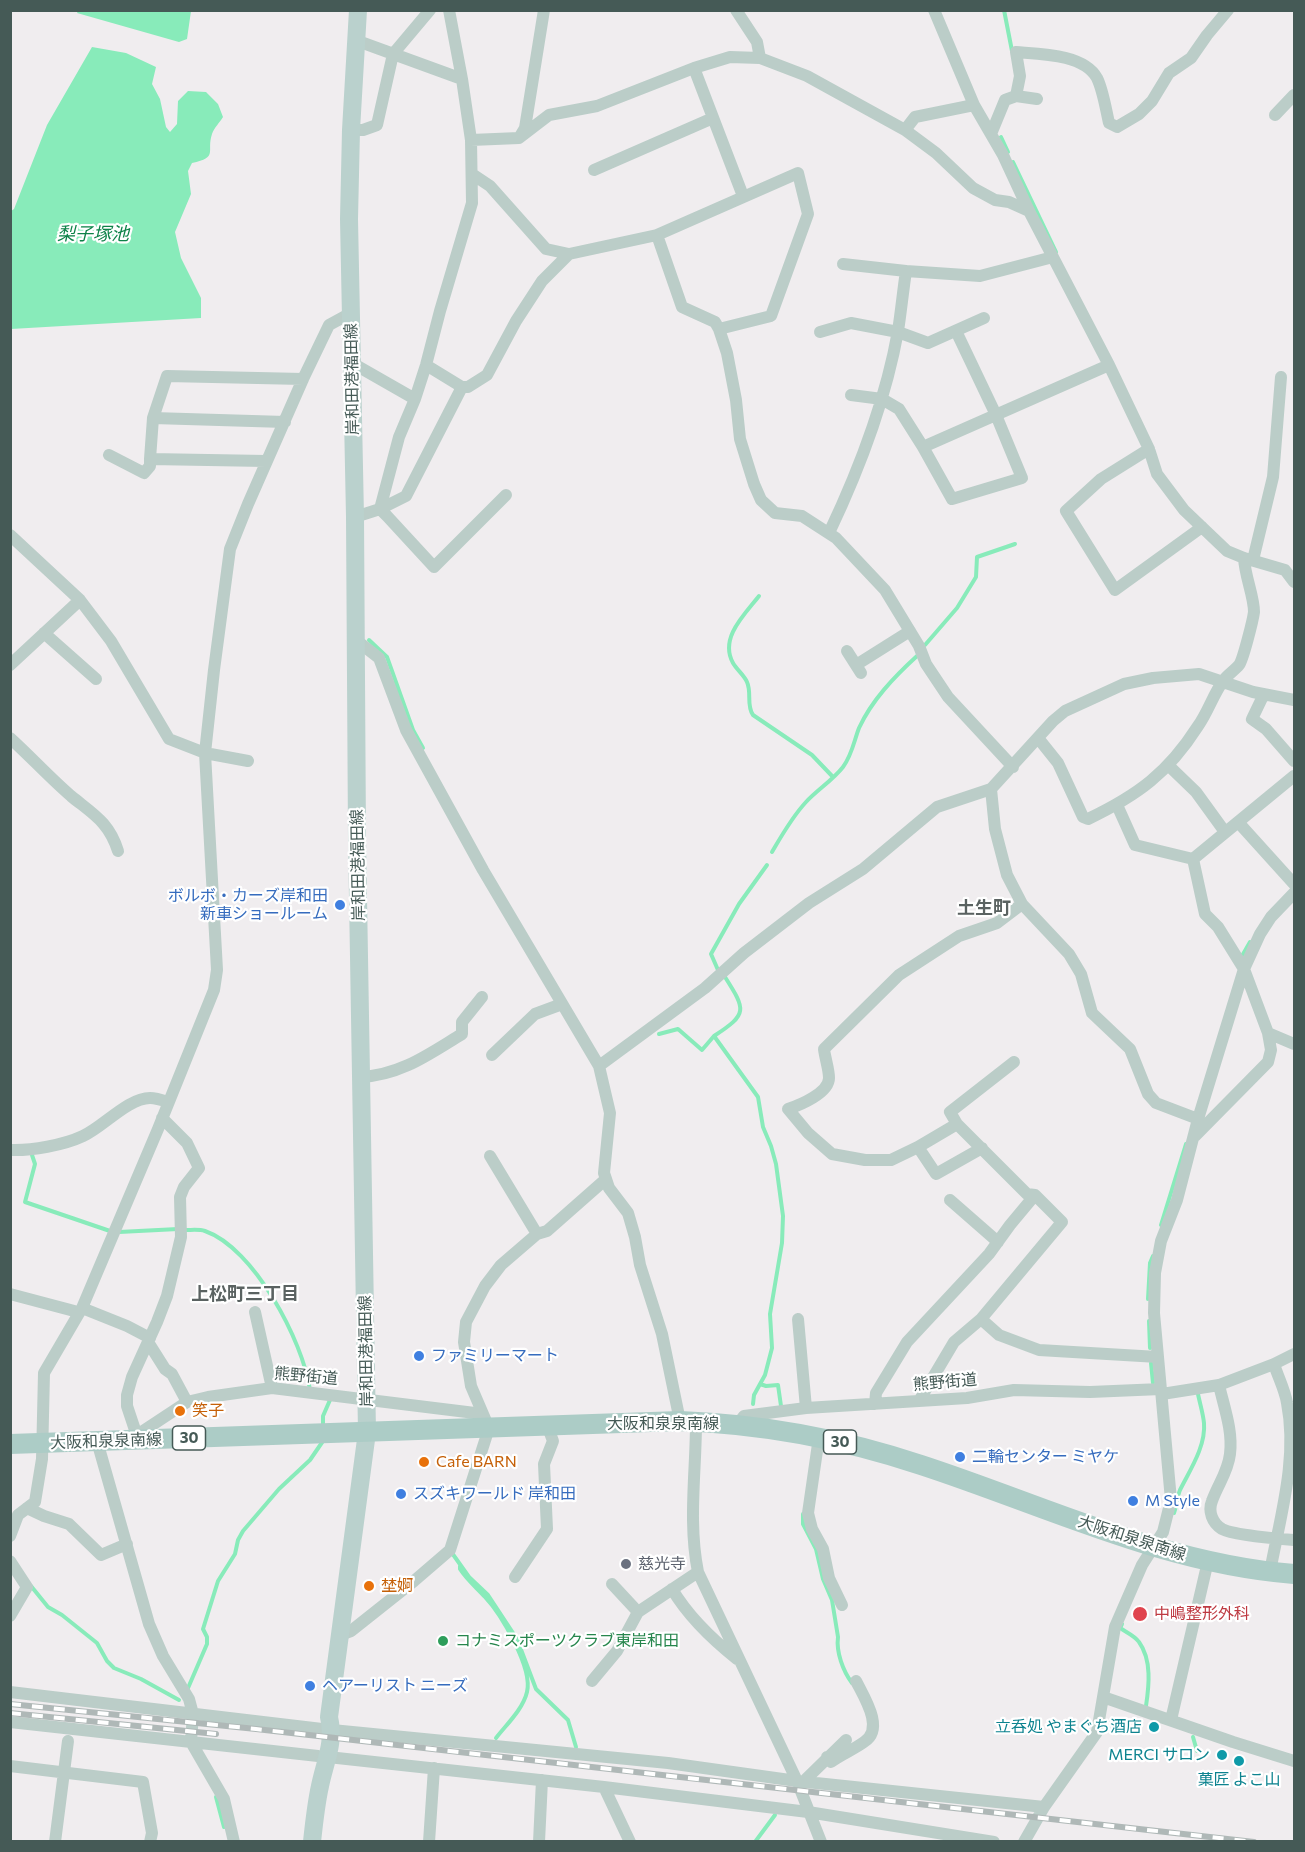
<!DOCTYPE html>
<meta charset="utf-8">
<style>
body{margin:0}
#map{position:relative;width:1305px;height:1852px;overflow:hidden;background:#f0edef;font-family:Commissioner,sans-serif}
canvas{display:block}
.frame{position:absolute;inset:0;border:12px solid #455a56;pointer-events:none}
</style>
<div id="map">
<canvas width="1305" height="1852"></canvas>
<div class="frame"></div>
</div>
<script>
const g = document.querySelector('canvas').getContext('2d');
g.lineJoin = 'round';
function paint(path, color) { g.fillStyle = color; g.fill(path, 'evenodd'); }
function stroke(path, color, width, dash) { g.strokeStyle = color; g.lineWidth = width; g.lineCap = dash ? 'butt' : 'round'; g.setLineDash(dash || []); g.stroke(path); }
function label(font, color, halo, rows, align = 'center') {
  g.font = font + ' Commissioner,"Noto Sans JP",sans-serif'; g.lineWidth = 4.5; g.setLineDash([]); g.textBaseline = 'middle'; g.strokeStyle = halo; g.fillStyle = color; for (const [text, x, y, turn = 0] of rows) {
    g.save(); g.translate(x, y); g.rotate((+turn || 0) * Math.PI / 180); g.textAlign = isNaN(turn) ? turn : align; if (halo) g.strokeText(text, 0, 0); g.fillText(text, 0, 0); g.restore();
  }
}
const water = new Path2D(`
 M78 11 191 10V11L187 39 179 42 77 13Z
 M92 47 126 53 156 67 152 84 160 99 166 127 170 132 177 124 178 101 188 91 206 92 218 104 223 117C220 122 214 128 212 134 206 152 219 157 192 163L188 171 191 194 175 232 181 258 201 298V318L11 329V211L14 209 47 125Z`);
const stream = new Path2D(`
 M1004 10 1012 51
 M1001 137 1008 152
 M1013 162 1056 252
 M759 596C745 614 719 638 733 663 737 670 744 675 747 682 752 693 746 705 753 715L812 755 833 777
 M369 640 387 657 413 730 423 748
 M925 645 957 608 976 577 977 557 1015 544
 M772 852C782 835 792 817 806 802 817 790 833 780 843 767 852 755 854 741 859 728 872 700 894 677 917 656
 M1242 956 1250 942
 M718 970 711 954 739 904 767 865
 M725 977C746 1010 748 1014 714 1036L758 1097 763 1127 771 1146 776 1164 783 1216 782 1243 770 1314 772 1348 765 1375 754 1395 753 1404
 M659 1034 678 1029 702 1050 714 1036
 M32 1155 35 1164 25 1202 110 1231
 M1161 1225 1186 1144
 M186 1230C192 1230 199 1229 205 1231 254 1248 303 1341 310 1390
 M119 1232 178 1229
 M1148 1299 1150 1263 1153 1256
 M1149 1321 1150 1348
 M1151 1363 1153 1383
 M760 1384 766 1386 778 1385 781 1406
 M323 1425V1416L330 1400
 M1174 1513C1177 1505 1177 1497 1180 1490 1190 1470 1206 1446 1204 1423 1203 1413 1200 1404 1198 1394
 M803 1514V1524L816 1549 823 1579 832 1600 838 1637C836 1652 843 1671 852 1683
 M452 1553 469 1577 488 1595 517 1639 536 1689 568 1720 576 1747
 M460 1566V1569C467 1580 476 1587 485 1597 501 1614 533 1668 527 1692 523 1709 507 1724 496 1738
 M31 1586 48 1607 62 1615 97 1643 107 1661 114 1668 141 1679 179 1700
 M1122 1624 1120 1628C1126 1632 1135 1636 1139 1642 1152 1660 1149 1686 1146 1706
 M188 1688 207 1644V1637L203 1629 218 1581 235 1554 238 1540 243 1531 279 1489 310 1460 323 1441
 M1193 1737 1197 1751
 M216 1797 224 1827
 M755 1842 775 1815`);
const street = new Path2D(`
 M736 10 757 42 760 58
 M934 10 974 105 1003 155 1029 211 1109 365 1149 449 1157 474 1184 510 1227 551 1244 558 1285 570 1294 582
 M355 40 462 79
 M694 68 743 196
 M1016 96 1020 76 1016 52C1040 54 1084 54 1097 78 1103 90 1106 110 1109 123L1117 127 1139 114 1152 101 1169 73 1191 58 1207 35 1228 10
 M1275 115 1294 95
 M351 130H363L377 125 393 54 430 10
 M905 130 915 117 974 105
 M991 134 1005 100 1016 96 1037 99
 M519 138 549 115 597 106 694 68 730 57 760 58 807 76 905 130 936 153 973 188 995 200 1009 202 1029 211
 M471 140 519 138 525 128 544 10
 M594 170 713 118
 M472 174 490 186 546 249 569 254 657 235 682 307 715 322 719 329 727 353 736 400 740 439 754 484 761 500 775 513 802 516 836 538 885 590 919 646 926 664 948 697 1013 767
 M657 235 798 173 808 214 771 316 719 329
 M843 264 906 271 980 276 1053 257
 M820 332 851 323 898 332 928 343 984 318
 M352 363 415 399
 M426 365 462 387H468L487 375 516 321 542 281 569 254
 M462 387 406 496 380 509 387 516 434 567 506 495
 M851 395 882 399 899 409 923 447 1109 365
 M153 418 285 422
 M923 447 952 499 1022 478 996 415 956 331
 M1149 449 1101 479 1066 511 1115 590 1202 527
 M109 455 144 473 150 466V459
 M266 461 150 459 153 418 167 376 303 379
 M355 517 380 509 399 437 415 399 426 365 440 311 472 203 471 140 462 79 449 10
 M829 533C858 472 886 398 898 331 901 312 903 291 906 271
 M10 535 80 600 111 641 169 739 205 753 248 761
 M1253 560 1273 477 1281 377
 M44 633 96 679
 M356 640 379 658 406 730 483 870 599 1066 610 1113 604 1173 609 1188 628 1213 635 1237 640 1265 662 1334 680 1421
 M847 651 861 673
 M10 665 80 600
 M856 665 910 631
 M1264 694 1252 719 1266 729 1294 761
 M10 738C31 757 50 778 71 796 93 814 109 822 118 851
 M1038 738 1058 763 1083 817 1088 819C1138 795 1168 773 1198 726 1208 712 1213 695 1223 681 1227 675 1234 671 1239 665 1243 660 1253 620 1254 612 1254 596 1245 577 1244 558
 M1168 765 1196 792 1225 832
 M1117 805 1135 845 1193 859 1205 914 1218 927 1244 969 1268 1033 1294 1044
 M1238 822 1294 884
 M1193 859 1294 776
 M492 1055 535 1014 562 1004
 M599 1066 705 988 744 953 809 903 863 869 937 807 991 789
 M361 1077C401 1075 429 1054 462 1034V1022L482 997
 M1198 1119 1156 1103 1148 1094 1130 1049 1092 1013 1081 974 1069 954 1022 904 1007 875 995 829 991 789 1053 721 1065 711 1124 684 1153 678 1199 674 1253 692 1294 700
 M957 1124 950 1112 1014 1062
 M1195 1136 1268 1062 1271 1050 1268 1033
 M918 1147 936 1174 982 1148
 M10 1150C31 1151 64 1145 83 1136 103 1127 128 1098 150 1098 155 1098 162 1100 168 1102
 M490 1156 537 1234 547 1231 606 1179
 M950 1200 998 1242
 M10 1294 78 1312
 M82 1308 127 1326 150 1338
 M255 1312 272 1388
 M798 1319 806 1408
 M981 1319 1062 1222 1035 1195 1027 1194 957 1124 918 1147 891 1160H865L832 1154 808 1133 788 1109C800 1105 829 1093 829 1078 829 1069 825 1058 824 1049L899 975 959 936 997 923 1022 904
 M148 1342 165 1369 172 1374 187 1402
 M1219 1385C1224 1407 1233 1431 1230 1454 1228 1472 1218 1484 1212 1501 1208 1511 1212 1523 1222 1529 1233 1535 1280 1539 1294 1540
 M1162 1394 1219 1385 1274 1364 1294 1354
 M919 1401 954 1342 981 1319 999 1335 1039 1350 1158 1357
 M875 1404 876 1393 907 1342 989 1254 1010 1225 1035 1195
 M696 1422C696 1472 688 1522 698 1572L797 1781 821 1842
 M737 1425 744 1416 806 1408 967 1398 1014 1390 1090 1392 1161 1389
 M137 1435 187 1402 208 1397 272 1388 483 1414
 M819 1437 808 1513 812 1529 823 1549 829 1578 842 1605
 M138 1439 127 1406V1395L132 1377 157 1322 167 1296 181 1237 180 1197 184 1187 199 1168 187 1143 162 1118
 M97 1441 149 1624 163 1656 189 1699 193 1714 191 1742 224 1799 234 1842
 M27 1508 44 1516 69 1524 101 1555 127 1544
 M10 1536 18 1515 35 1502 42 1459 44 1373 82 1308 158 1129 214 990 217 970 205 753 214 670 230 549 248 504 303 379 329 325 351 313
 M10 1561 27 1587 10 1616
 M1270 1572C1280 1517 1298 1459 1287 1403 1285 1390 1278 1377 1274 1364
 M515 1577 547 1529 544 1464 553 1441 547 1425
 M612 1584 638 1612
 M672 1589C688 1616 713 1640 737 1659
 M340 1635 351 1631 414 1581 450 1550 489 1428 471 1386 464 1342 466 1322 485 1286 501 1265 537 1234
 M592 1681 617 1651 638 1612 698 1572
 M10 1692 322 1729
 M1103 1697 1233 1742 1294 1761
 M1171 1720 1208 1561
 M10 1722 318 1756
 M332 1730 668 1763 797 1781 1044 1807
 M328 1757 604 1787 808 1812 994 1842
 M827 1757 831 1762C842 1754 853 1750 864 1742 885 1729 864 1697 856 1681
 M10 1766 143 1782 152 1833 150 1842
 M803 1782 846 1740
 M604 1787 630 1842
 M55 1842 68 1741
 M429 1842 434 1768
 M539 1842 542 1780
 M1024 1842 1044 1807 1097 1732 1115 1627 1142 1565 1163 1532 1171 1500 1154 1313 1155 1273 1161 1241 1177 1200 1198 1119 1244 969 1260 934 1271 917 1294 893`);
const secondary = new Path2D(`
 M312 1842C314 1823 316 1804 320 1786 325 1761 335 1743 329 1717L367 1432 357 838 355 517 349 219 351 130 358 10`);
const primary = new Path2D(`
 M10 1444 680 1421C762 1424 843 1439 921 1465 1044 1505 1163 1564 1294 1574`);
const rail = new Path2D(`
 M10 1704 256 1729 1254 1842
 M10 1713 216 1734`);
const markers = [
 [340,905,6,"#3f7fe0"],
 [419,1356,6,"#3f7fe0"],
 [180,1411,6,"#e8710a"],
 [960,1457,6,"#3f7fe0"],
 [424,1462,6,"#e8710a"],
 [401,1494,6,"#3f7fe0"],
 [1133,1501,6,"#3f7fe0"],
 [626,1564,6,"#6b7280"],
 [369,1586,6,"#e8710a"],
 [1140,1614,8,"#e0444e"],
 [443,1641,6,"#2e9e5b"],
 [310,1686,6,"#3f7fe0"],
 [1154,1727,6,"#0f9aa8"],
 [1222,1755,6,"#0f9aa8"],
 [1239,1761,6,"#0f9aa8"]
];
const shields = [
 [189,1438,33],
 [840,1442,33]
];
const shieldNames = [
 ["30",189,1438],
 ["30",840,1442]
];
const streetNames = [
 ["岸和田港福田線",352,379,-91],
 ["岸和田港福田線",358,865,-91],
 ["岸和田港福田線",366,1351,-91],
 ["熊野街道",306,1376,5],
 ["熊野街道",945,1382,-5],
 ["大阪和泉泉南線",663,1424],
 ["大阪和泉泉南線",106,1441,-2],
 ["大阪和泉泉南線",1132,1538,18]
];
const shopNames = [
 ["ボルボ・カーズ岸和田",328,896,"right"],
 ["新車ショールーム",328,914,"right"],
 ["ファミリーマート",431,1356],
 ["二輪センター ミヤケ",972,1457],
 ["スズキワールド 岸和田",413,1494],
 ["M Style",1145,1501],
 ["ヘアーリスト ニーズ",322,1686]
];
const foodNames = [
 ["笑子",192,1411],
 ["Cafe BARN",436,1462],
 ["埜婀",381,1586]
];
const worshipNames = [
 ["慈光寺",638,1564]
];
const healthNames = [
 ["中嶋整形外科",1154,1614]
];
const leisureNames = [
 ["コナミスポーツクラブ東岸和田",455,1641]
];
const cultureNames = [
 ["立呑処 やまぐち酒店",1142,1727],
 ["MERCI サロン",1210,1755],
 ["菓匠 よこ山",1239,1780,"center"]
];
const waterNames = [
 ["梨子塚池",93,234]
];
const neighbourhoodNames = [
 ["土生町",984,908],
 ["上松町三丁目",245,1294]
];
paint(water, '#88ebba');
stroke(stream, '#88ebba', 4);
stroke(street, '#bbcdc8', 12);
stroke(secondary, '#bad1cd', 18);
stroke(primary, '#acccc6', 20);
stroke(rail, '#afb8b7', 6);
stroke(rail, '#fff', 4, [11]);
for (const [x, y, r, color] of markers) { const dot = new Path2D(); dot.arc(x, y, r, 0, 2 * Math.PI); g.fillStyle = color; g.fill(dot); stroke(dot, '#fff', 2); }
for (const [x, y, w] of shields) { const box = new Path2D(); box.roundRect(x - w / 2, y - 12, w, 24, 4.5); g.fillStyle = '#fff'; g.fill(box); stroke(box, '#455a56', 1.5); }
label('bold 15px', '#455a56', null, shieldNames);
label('16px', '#455a56', '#fff', streetNames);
label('16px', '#366cbe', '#fff', shopNames, 'left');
label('16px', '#c56008', '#fff', foodNames, 'left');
label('16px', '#5b616d', '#fff', worshipNames, 'left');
label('16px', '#be3a42', '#fff', healthNames, 'left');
label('16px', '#27864d', '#fff', leisureNames, 'left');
label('16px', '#0d838f', '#fff', cultureNames, 'right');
label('italic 18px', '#0d8248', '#fff', waterNames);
label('bold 18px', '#5a6261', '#fff', neighbourhoodNames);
</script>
